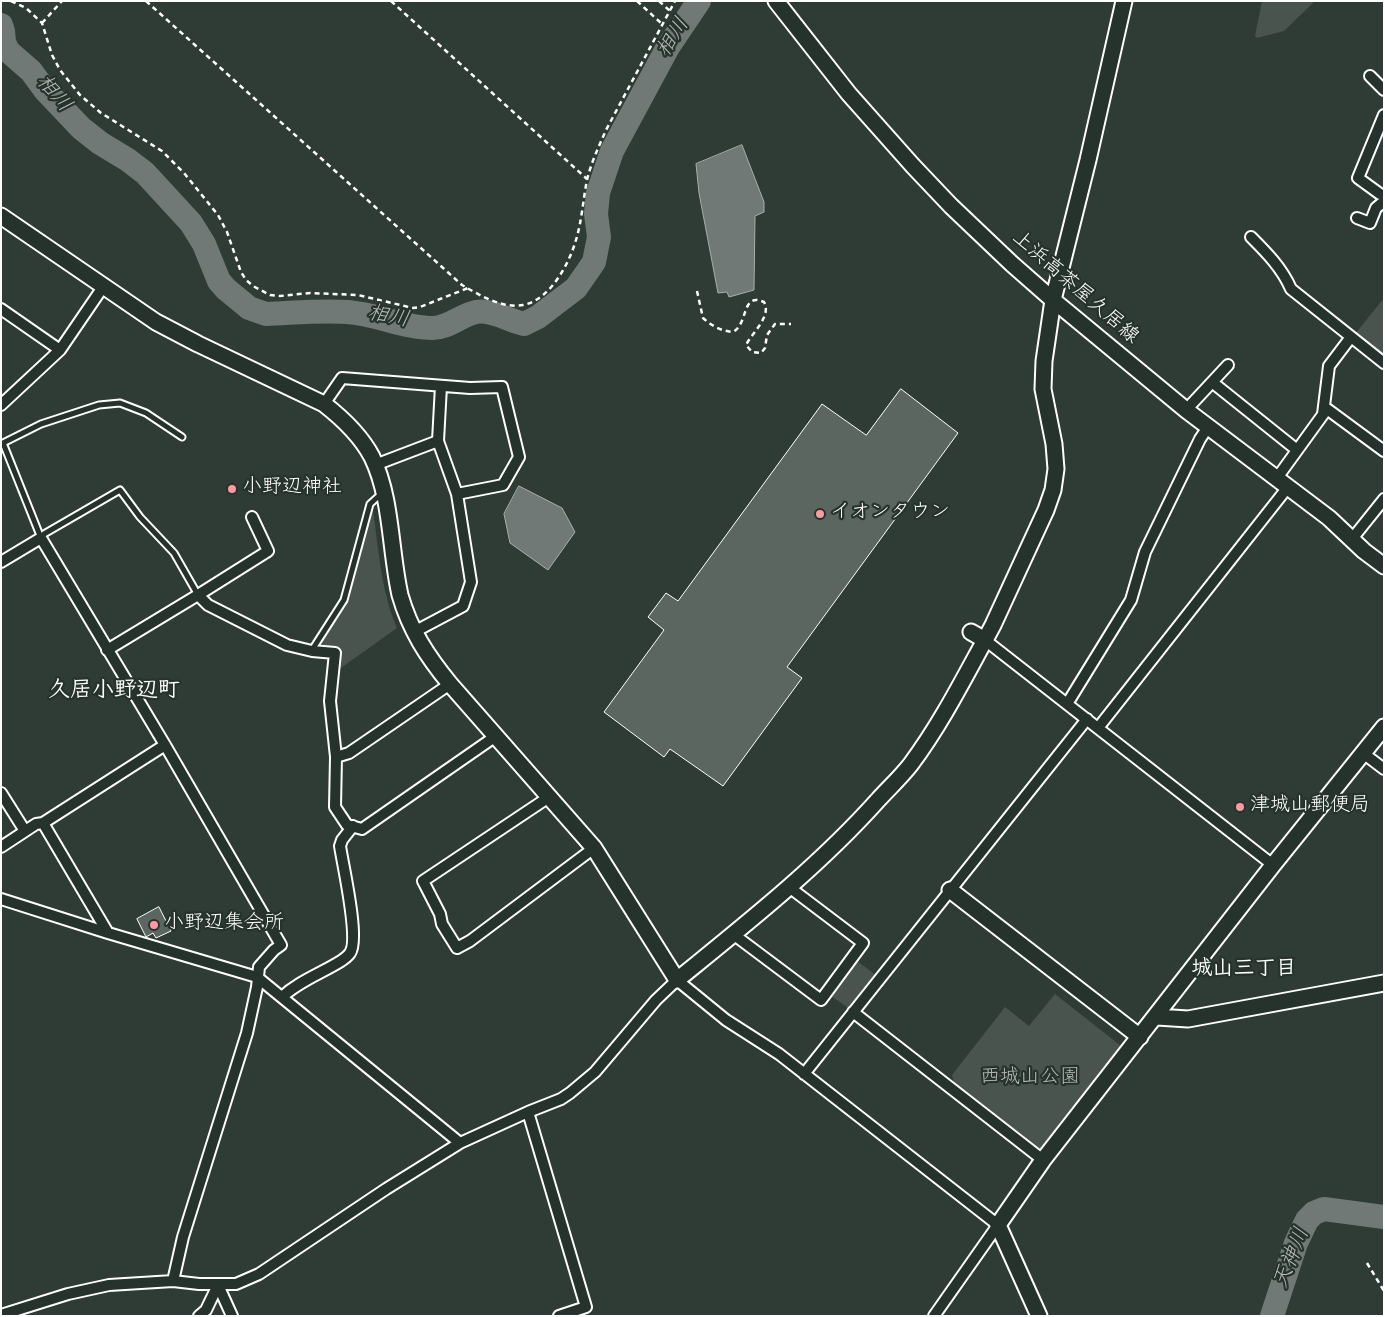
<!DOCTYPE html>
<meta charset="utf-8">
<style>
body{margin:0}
#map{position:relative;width:1385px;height:1317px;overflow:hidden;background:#2f3b35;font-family:Dekko,sans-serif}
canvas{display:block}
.frame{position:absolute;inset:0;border:2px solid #fff;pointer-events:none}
</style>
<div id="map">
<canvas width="1385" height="1317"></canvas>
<div class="frame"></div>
</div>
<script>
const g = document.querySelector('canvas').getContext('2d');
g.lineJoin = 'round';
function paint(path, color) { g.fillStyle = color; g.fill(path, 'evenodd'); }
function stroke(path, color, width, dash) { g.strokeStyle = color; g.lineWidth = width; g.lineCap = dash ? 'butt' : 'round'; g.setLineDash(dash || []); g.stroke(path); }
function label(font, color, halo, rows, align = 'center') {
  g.font = font + ' Dekko,"Klee One",sans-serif'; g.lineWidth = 4.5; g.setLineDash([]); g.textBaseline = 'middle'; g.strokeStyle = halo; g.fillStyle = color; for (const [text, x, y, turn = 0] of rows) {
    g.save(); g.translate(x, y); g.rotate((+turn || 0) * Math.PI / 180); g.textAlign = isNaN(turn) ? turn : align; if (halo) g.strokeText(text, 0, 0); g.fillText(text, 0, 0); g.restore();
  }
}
const green = new Path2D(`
 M1262 1H1315L1284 31 1257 38 1255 36Z
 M1384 298V353L1381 354 1355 334Z
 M373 511C379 551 381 591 397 628L338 670 339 649 325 647 322 643 346 600 360 557 371 512Z
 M857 961 876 975 850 1009 831 996Z
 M1055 994 1121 1046 1042 1148 1037 1150 954 1084 952 1075 1005 1007 1029 1026Z`);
const water = new Path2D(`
 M742 145 764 202V212L755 216 754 290 729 297 727 292 718 293 699 193 696 164Z
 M519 486 562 508 575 532 548 570 510 543 504 514Z`);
const river = new Path2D(`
 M1 25 3 31 4 42 8 51 31 71 45 90 81 128 100 143 128 160 145 173 191 223 204 244 219 281 226 289 249 308 266 314C293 313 320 310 347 312 377 314 404 328 433 328 449 328 461 315 476 312 492 309 509 321 524 324L538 317 576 288 594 262 599 237 596 214 598 193 612 151 668 47 699 1
 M1272 1316 1296 1243 1307 1220 1314 1213 1324 1209 1384 1217`);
const building = new Path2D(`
 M901 389 958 433 787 667 802 678 723 786 670 749 664 757 604 712 664 630 648 617 666 593 678 601 822 404 866 435Z
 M159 907 171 931 156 938 153 933 146 937 137 919Z`);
const path = new Path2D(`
 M11 1 26 8 42 23 52 55 60 70 80 95 101 113 162 151 184 173 218 215 227 232 241 272 246 280 253 286 270 295 280 296 310 293 358 295 413 308 420 307 468 288
 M146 1 462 285C479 295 503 309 523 305 550 300 569 264 576 240 582 220 583 200 587 180 591 163 599 146 606 130L675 1
 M391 1 587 179
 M637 1 662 24
 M659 1 670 11
 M42 23 62 1
 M697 291 703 318C712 326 721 331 733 332 749 323 741 292 764 302 772 316 752 333 746 345L752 352 761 353 765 348 767 335 775 324H791
 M1367 1263 1384 1291`);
const lane = new Path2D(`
 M3 443 41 424 99 405 120 403 146 413 182 437
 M1 444 3 443 41 538 44 534 120 490 140 517 174 553 198 595
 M312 650 344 600 370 504 381 494`);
const street = new Path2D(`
 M1370 76 1384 90
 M1380 194 1358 178 1384 115
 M1357 218 1370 223 1376 208 1382 203
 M1251 237C1266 252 1282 268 1291 289L1384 363
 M1 309 60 350
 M1212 382 1297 450
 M441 386 438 441 457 494
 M324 404 342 378 470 388 502 387 519 457 503 485 457 494 471 582 463 606 414 632
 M1 405 60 350 103 287
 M1186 410 1228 365
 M1323 414 1329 366 1351 337
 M375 465 438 441
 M1277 478 1327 409 1384 451
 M1352 539 1384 499
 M1 562 41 538 165 745 281 945 274 950 259 967 257 987 247 1033 183 1237 173 1281
 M198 595 268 551 252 517
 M985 640 1273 865
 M107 650 198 595 208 605 287 645 312 651 335 653 330 701 336 757
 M450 684 349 753 336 757 335 807 347 825 362 829 496 736
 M1067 704 1131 600 1145 552 1200 439 1208 427
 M1098 728 1288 487
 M1363 753 1384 769
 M1 793 25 831
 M549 797 423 881 440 914 442 924 457 948 470 941 594 848
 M43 823 108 933
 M1 847 36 824 43 823 165 745
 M1 899 108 933 257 977 460 1143
 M733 934 821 1000 863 943 789 887
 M282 997C299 981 322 973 341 961 344 959 348 956 350 953 360 939 343 866 340 846L342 840 353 826
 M853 1012 1043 1160
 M804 1074 1087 719
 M528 1112 586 1307 559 1316
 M218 1285 232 1316
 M1 1315 68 1294 109 1285 173 1281 199 1284H236L259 1274 386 1189 460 1143 528 1112 561 1099 570 1093 595 1072 656 1000 677 980 726 1020 779 1054 998 1225 934 1316
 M199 1316 206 1310 218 1285`);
const secondary = new Path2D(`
 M776 1 849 94 913 166 951 206 1012 264 1053 300 1186 410 1329 518 1364 551 1384 566
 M1 216 156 322 198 344 324 404C342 418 361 436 372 457 392 498 390 551 400 595 410 630 427 656 450 684L594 848 677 980C747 923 818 867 878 800 889 788 901 777 911 764 940 725 962 682 985 640
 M971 632 985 640 993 625 1046 510 1053 490 1056 469 1054 444 1043 389 1044 361 1053 300 1088 160 1124 1
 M950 890 1140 1037
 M1157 1017 1188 1019 1384 983
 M1039 1316 998 1225 1043 1160 1273 865 1384 727`);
const markers = [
 [232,489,5,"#ff9aa2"],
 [820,514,5,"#ff9aa2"],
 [1240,807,5,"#ff9aa2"],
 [154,925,5,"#ff9aa2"]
];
const streetNames = [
 ["上浜高茶屋久居線",1074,289,41]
];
const poiNames = [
 ["小野辺神社",242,489],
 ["イオンタウン",830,514],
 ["津城山郵便局",1250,807],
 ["小野辺集会所",164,925]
];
const parkNames = [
 ["西城山公園",1030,1079]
];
const waterNames = [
 ["相川",675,39,-58],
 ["相川",52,95,49],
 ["相川",388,319,11],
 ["天神川",1294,1259,-68]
];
const neighbourhoodNames = [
 ["城山三丁目",1244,971]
];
const quarterNames = [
 ["久居小野辺町",114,693]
];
paint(green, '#4a544f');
paint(water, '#707975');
stroke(water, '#a9afac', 1);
stroke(river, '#707975', 24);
paint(building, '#5b6661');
stroke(building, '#fff', 1);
stroke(lane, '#fff', 9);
stroke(street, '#fff', 14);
stroke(secondary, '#fff', 19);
stroke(path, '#fff', 2.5, [5, 4]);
stroke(lane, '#26332d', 5);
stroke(street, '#26332d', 10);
stroke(secondary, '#26332d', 15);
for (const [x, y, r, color] of markers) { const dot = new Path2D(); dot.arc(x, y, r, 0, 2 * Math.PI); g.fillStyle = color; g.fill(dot); stroke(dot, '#26332d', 2); }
label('20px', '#fff', '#26332d', streetNames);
label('20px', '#fff', '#26332d', poiNames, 'left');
label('20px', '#b7bbb9', '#26332d', parkNames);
label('italic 21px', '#b8bcba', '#26332d', waterNames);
label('bold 21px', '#fff', '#26332d', neighbourhoodNames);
label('bold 22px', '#fff', '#26332d', quarterNames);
</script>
